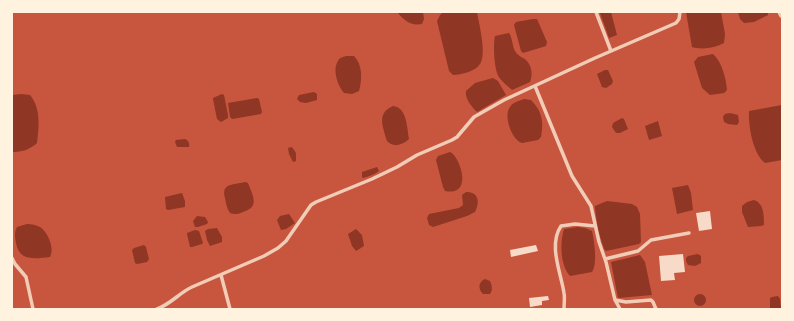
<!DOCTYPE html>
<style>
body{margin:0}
#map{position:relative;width:794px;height:321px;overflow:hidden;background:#c8553d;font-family:"Space Grotesk",sans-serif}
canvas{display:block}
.frame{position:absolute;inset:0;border:13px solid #fff3e0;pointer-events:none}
</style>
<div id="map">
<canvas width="794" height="321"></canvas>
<div class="frame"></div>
</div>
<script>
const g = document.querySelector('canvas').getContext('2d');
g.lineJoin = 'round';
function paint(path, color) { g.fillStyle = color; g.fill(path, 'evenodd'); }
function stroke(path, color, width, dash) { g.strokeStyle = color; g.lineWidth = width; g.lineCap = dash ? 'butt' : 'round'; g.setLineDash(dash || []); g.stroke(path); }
const water = new Path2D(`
 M397 12H423L424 19 422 24C410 26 405 21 397 12Z
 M443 12H477C479 24 487 54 480 64 476 71 461 75 453 75L449 71 437 21 440 15Z
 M611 12 617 35 609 38 600 13Z
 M686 12H721L725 34 724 43C715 48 702 50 692 47Z
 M738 12H768V15L754 22 744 23 740 19Z
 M533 19H537L547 42 546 46 523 53 521 51 514 25 516 22Z
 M509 33C513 39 512 46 515 51 517 55 521 57 525 59 532 65 533 75 530 82L512 90C508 86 502 82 499 77 494 70 493 44 495 36Z
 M713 54C722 62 726 78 727 90L724 93 710 95 702 88 694 62 698 57Z
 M346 56H354C363 65 362 80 359 91L352 94 344 93C338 86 332 70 338 61 339 58 343 57 346 56Z
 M605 70H608L613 81 612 84 606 88 602 87 597 74Z
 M493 78 498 81 506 95 477 112C471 106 465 99 466 91L475 83Z
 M314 92 317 94V100L306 103 300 102 297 99 299 95Z
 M21 94 30 95C41 108 39 127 37 143 29 150 22 152 12 152V95Z
 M222 94 224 95 228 115V118L221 122 217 119 213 99V98Z
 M257 98 259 99 262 112 261 114 232 119 230 117 228 103Z
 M524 99 531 100C542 111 544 122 541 137L538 140 522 143C512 140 503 116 510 107 513 102 519 101 524 99Z
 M782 105V160L765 163C753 154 748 125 749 111Z
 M393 106C407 107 407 128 409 139 403 145 393 148 387 141 383 127 376 113 393 106Z
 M730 113 738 115 739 122 737 125 728 124 724 122 723 117 725 114Z
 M622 118 624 119 628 129 620 133H616L612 127 613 123Z
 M658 121 662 136 649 140 645 126Z
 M185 139C188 140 190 143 189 147H177L175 142 176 140Z
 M292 147 296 153V161L293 162 289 154 288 148Z
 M450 152C460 156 474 197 445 191L443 187 436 160 438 156Z
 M377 167 379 171C374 175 369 176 363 178L362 177V172Z
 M245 182 248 183C253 196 260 207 243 212 239 214 235 215 230 213 227 209 226 204 225 198 221 183 233 185 245 182Z
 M688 185 691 193 693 210 677 214 672 188Z
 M466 192C479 192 480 202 475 212L467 216 433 227 429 225 427 218 429 214 459 208 463 205 462 195Z
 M182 193 185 201V207L168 210 166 209 165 197Z
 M754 200C764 203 764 216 764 225L761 226 748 227 742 212V206L747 202Z
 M607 201 632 204 637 207 640 214 641 242 639 244 606 251 604 249 598 230 595 208V206Z
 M289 214 295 223 286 229 281 230 277 220 280 216Z
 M197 216 205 217 208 222 207 224 198 227H195L193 221Z
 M27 224C32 224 36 225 40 227 48 232 55 249 50 257 34 259 19 261 16 243 15 237 14 232 17 227Z
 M578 227 585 228 592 231C594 240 598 264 592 272L570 276C560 265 560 242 564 229Z
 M217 228 222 237V242L210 246 207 240 205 231 208 229Z
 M356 229 362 235 364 246 356 251 352 246 348 234Z
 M195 230 199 231 203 243 202 244 192 247H190L187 234V233Z
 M144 245 146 247 149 259 147 262 137 264 135 263 132 250 134 248Z
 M698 254 701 256V263L695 266 688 265 686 261V258L688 256Z
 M640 255 645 262 652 295 618 298 611 262Z
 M485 279 490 281C492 286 493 290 490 294H483C478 289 478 282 485 279Z
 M694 300a6 6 0 1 1 12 0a6 6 0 1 1-12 0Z
 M778 296 780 299 781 309H770V298L772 297Z`);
const building = new Path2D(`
 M710 211 712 229 699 231 696 213Z
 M536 245 538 251 511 257 510 250Z
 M683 254 685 272 674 273 675 280 661 281 659 256Z
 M548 296 549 300 542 301V305L530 307 529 298Z`);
const minor = new Path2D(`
 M596 12 611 51
 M779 12 781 16
 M535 86 572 176 591 206 599 242 606 262 615 300 620 309
 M12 258 15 264 26 277 33 309
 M605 259 638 251 651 240 689 233
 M221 275 230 309
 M615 300 626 302 651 300 653 302 656 309
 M157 309C171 304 179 293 192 287L264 256 278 248 286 241 311 205 316 202 372 179 397 167 417 155 452 140 457 137 474 117 504 100 595 58 676 23 679 19 680 12
 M564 309C564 304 565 298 564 293 561 273 548 245 561 226L575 224 595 226`);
paint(water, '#8f3625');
paint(building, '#f7dbc8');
stroke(minor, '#f1ccb7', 3.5);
</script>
